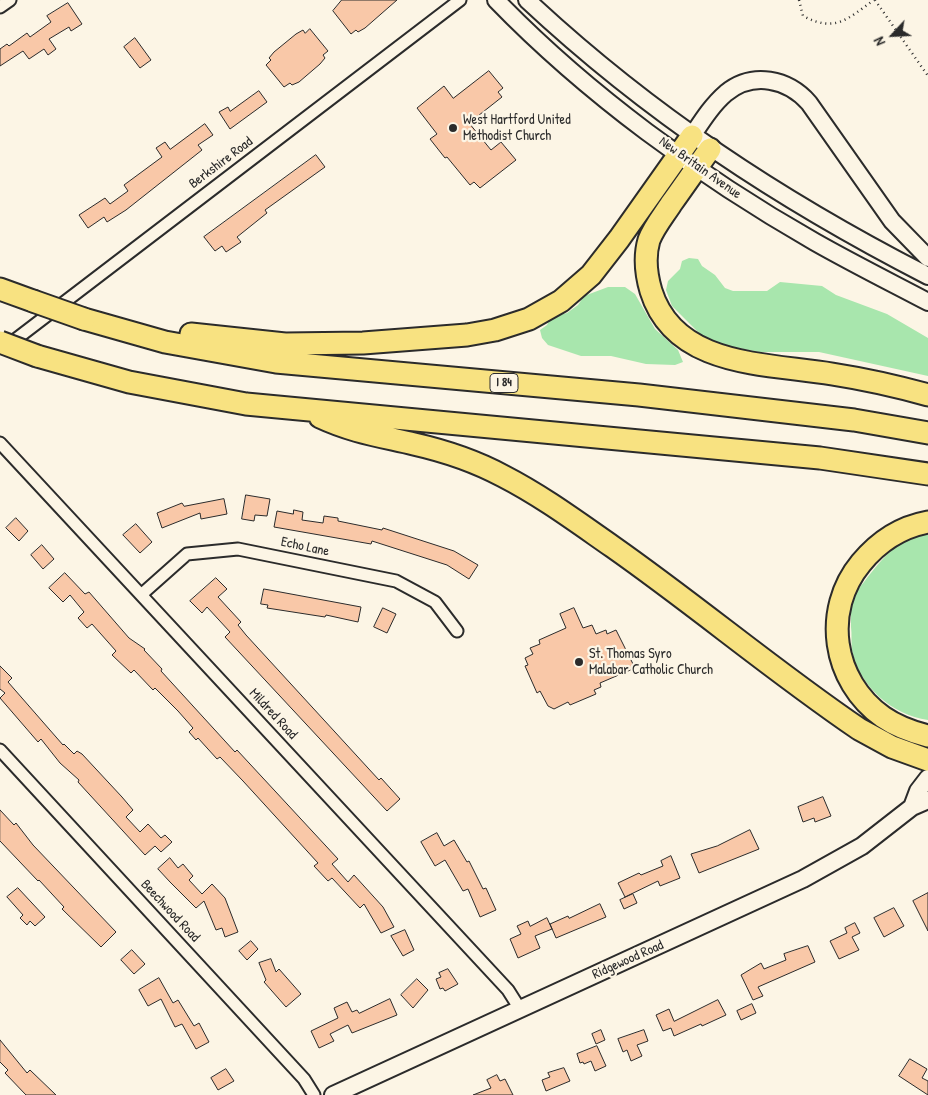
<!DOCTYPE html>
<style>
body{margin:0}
#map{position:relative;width:928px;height:1095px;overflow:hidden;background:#fcf5e5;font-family:"Patrick Hand",sans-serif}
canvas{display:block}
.north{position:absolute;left:868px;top:10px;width:50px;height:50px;-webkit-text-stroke:4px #fcf5e5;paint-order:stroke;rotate:245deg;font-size:14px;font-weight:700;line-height:20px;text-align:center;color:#2b2b2b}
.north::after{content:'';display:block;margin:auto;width:18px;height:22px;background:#2b2b2b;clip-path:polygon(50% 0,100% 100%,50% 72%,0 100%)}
</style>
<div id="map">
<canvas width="928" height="1095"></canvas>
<div class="north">N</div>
</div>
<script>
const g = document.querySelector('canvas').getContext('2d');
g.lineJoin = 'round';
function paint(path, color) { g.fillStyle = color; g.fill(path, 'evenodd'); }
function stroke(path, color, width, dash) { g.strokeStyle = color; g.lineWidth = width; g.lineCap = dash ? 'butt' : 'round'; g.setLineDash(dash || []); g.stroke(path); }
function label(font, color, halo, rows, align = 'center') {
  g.font = font + ' "Patrick Hand",sans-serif'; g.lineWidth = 4.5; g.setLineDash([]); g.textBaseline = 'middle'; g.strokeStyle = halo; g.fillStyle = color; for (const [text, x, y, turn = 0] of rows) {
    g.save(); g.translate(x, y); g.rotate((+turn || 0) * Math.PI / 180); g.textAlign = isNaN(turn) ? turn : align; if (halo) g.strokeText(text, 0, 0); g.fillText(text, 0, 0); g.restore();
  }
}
const green = new Path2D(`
 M689 258 698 259 702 266 715 275 725 288 733 291H767L780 282 822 286 836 295 887 314 928 338V376L819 352H759L708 342 672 306 666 290 668 281 680 269 682 261Z
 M608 287H625L635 294 655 329 678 350 683 362 675 365 646 364 611 356H581L548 345 542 338 540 330 547 325 551 317 567 313 578 305 584 296Z
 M928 531V720C892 715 859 686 852 650 851 642 852 634 851 627 851 618 850 609 852 600 853 594 860 587 864 582 885 555 895 542 928 531Z`);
const building = new Path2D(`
 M342 0H397L365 28 358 32 356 30 351 34 333 11Z
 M68 3 82 24 71 31 69 27 49 39 56 49 48 55 44 49 29 59 23 51 0 66V49L7 44 9 46 27 33 30 37 51 22 47 16Z
 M310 29 328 51 323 55 325 58 320 64 299 82 292 85 290 83 284 87 266 65 271 60 269 58 274 52 296 34 303 30 305 33Z
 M135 38 151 60 140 68 124 47Z
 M489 71 503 88 498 92 502 97 469 123 491 150 501 142 516 160 480 188 474 182 470 185 447 157 445 158 430 139 437 134 417 108 444 86 453 98Z
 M259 91 267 102 230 129 219 112 228 107 230 111Z
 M205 124 213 135 198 145 202 150 126 210 107 222 104 217 88 228 79 215 105 198 110 204 128 191 124 185 162 157 156 148 165 142 170 149Z
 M316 155 325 167 265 210 267 213 237 237 241 242 226 252 222 246 215 251 204 237Z
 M246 495 270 499 267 516 255 515 254 521 242 519Z
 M224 499 227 514 201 519 200 513 162 528 157 513 182 503 184 506Z
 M294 510 303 512 302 520 323 523 324 516 338 518V521L382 530 383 528 454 551 478 565 469 579 447 565 372 541 371 544 274 527 277 511 293 514Z
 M16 518 28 531 19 541 6 528Z
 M136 524 152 542 140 553 123 535Z
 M42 545 54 559 43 569 31 555Z
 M65 573 85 594 89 592 129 638 145 649 144 650 162 669 161 671 235 752 237 750 338 859 332 864 348 882 354 875 383 907 394 927 381 933 364 904 360 908 332 878 328 881 314 866 318 863 243 781 220 757 217 759 198 738 196 740 189 732 193 728 178 711 155 688 153 690 134 670 131 673 112 655 116 651 92 624 87 628 78 618 84 612 70 595 63 602 49 588Z
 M216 578 227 589 218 597 241 622 238 625 246 635 379 780 381 778 400 799 387 811 225 637 230 632 207 607 202 613 190 601Z
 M264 589 361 607 358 622 326 615 325 617 267 608 268 605 261 604Z
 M383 608 396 614 387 633 374 627Z
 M574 608 583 628 592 625 596 634 606 630 607 634 616 630 635 668 600 683 601 687 594 690 596 694 570 705 568 702 554 709 548 706 540 691 537 693 525 666 528 665 525 658 533 654 530 648 540 644 539 640 566 628 560 614Z
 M0 666 12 678 8 682 63 745 64 744 74 754 77 751 82 754 122 797 133 810 126 817 140 832 148 824 161 838 165 835 172 842 161 852 155 846 145 855 78 782 79 780 60 763 41 739 38 742 0 698 5 693 0 689Z
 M823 797 831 816 815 822 814 818 803 822 798 807Z
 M0 810 14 825 16 823 33 845 116 932 101 947 62 909 64 907 39 880 38 881 0 841Z
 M750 830 759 849 699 873 691 854 717 846Z
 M437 833 444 846 454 840 467 862 469 861 483 889 486 888 496 910 480 917 468 889 463 891 445 860 435 866 421 842Z
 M671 856 680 878 660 886 658 881 625 897 618 883 639 873 641 875 663 866 661 861Z
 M170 858 178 868 183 864 193 876 189 880 202 894 212 884 225 898 238 932 225 937 222 928 216 930 204 901 196 908 170 882 158 869Z
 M18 888 45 917 35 926 30 921 27 925 20 918 23 915 7 897Z
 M928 893V931L913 901Z
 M633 894 637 903 624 909 620 900Z
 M600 904 606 917 556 938 550 924 568 916 569 918Z
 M894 908 904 926 884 937 874 918Z
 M547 918 552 929 535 936 540 948 518 958 510 939 521 934 517 926 528 921 530 926Z
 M855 923 860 933 852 937 859 950 839 959 830 941 847 933 845 928Z
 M405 930 414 950 403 956 391 936Z
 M251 941 258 949 247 960 239 951Z
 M808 946 815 962 758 987 763 996 753 1000 741 975 761 963 764 969 786 960 784 954Z
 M132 950 145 964 134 974 121 960Z
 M271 959 276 972 279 969 301 994 286 1007 264 982 266 980 259 963Z
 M448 969 458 984 445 991 443 988 440 989 436 979 441 977 439 973Z
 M159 978 173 1003 178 1000 194 1026 199 1023 209 1042 196 1049 182 1024 175 1027 161 999 148 1006 139 990Z
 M417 979 428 990 413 1008 401 995Z
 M390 999 397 1015 352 1033 348 1025 330 1034 334 1041 319 1048 311 1031 338 1018 334 1008 347 1002 352 1012 357 1010 359 1013Z
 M718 1000 726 1015 702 1026 701 1024 674 1036 671 1028 663 1031 656 1015 669 1009 674 1021Z
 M752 1004 756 1013 741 1020 737 1011Z
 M601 1030 605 1040 596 1044 592 1034Z
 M644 1030 648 1041 637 1045 642 1056 631 1061 627 1050 623 1052 618 1039Z
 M0 1040 27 1073 30 1070 56 1095H26L5 1073 8 1070 0 1062Z
 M597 1046 606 1066 595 1071 591 1061 584 1064 583 1062 580 1063 577 1054Z
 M910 1059 927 1069 922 1078 928 1081V1095L899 1076Z
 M564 1068 570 1081 546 1091 542 1080 550 1077 548 1073Z
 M226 1069 234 1081 218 1090 211 1078Z
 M497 1075 500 1081 505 1079 513 1095H473L491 1088 487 1080Z`);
const path = new Path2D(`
 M799 0 803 16C836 33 847 19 874 0
 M875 0 928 76`);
const street = new Path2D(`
 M0 7 10 0
 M7 346 460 0
 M0 443 508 990 520 1009
 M142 594 187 554 238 549 396 581 435 602 457 631
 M0 750 304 1079 314 1095`);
const secondary = new Path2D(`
 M496 0C587 94 701 177 815 242 852 263 890 282 928 302
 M527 0C649 114 780 200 928 276
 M692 136C702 121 712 105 726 93 753 71 788 79 809 103L892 221 928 258
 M912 807 918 791 928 778
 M333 1095 803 879 862 846 912 807 928 800`);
const highway = new Path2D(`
 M710 149C697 167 684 186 671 204 664 215 654 227 649 240 644 257 646 274 651 291 675 368 767 363 832 374 864 379 896 386 928 395
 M0 289 33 301
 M84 319 165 342 276 362 639 395 854 420 928 433
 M191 334 285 344 363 343 467 335 495 330 529 319 561 301 591 275 619 239 692 136
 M37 356 129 382 246 404 820 458 928 474
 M320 417C352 432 380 436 414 444 445 451 475 461 503 476 542 496 577 522 613 547 697 606 775 672 859 729L892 747 928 760
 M928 522C901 527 879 541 861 563 822 610 832 681 883 717 896 726 912 732 928 736`);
const highwayBridge = new Path2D(`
 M33 301 84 319
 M0 342 37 356`);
const markers = [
 [453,128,5,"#2b2b2b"],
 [579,662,5,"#2b2b2b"]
];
const shields = [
 [504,383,28]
];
const shieldNames = [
 ["I 84",504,383]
];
const poiNames = [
 ["West Hartford United",463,120],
 ["Methodist Church",463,136],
 ["St. Thomas Syro",589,654],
 ["Malabar Catholic Church",589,670]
];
const streetNames = [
 ["Berkshire Road",221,163,-37],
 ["New Britain Avenue",700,168,35],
 ["Echo Lane",305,547,12],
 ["Mildred Road",273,714,47],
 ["Beechwood Road",170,911,47],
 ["Ridgewood Road",628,960,-24]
];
paint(green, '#a8e6ad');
paint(building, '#f9c8a8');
stroke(building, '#2b2b2b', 1);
stroke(street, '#2b2b2b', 15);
stroke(secondary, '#2b2b2b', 20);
stroke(highway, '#2b2b2b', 25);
stroke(path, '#2b2b2b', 2.5, [1, 4]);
stroke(street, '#fcf5e5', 11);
stroke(secondary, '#fcf5e5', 16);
stroke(highway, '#f8e281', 21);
stroke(highwayBridge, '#2b2b2b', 25, []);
stroke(highwayBridge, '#f8e281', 21);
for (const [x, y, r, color] of markers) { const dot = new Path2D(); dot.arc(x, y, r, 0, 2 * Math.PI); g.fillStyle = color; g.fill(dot); stroke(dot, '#fcf5e5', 2); }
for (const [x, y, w] of shields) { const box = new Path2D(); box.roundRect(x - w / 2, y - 9.5, w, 19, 4); g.fillStyle = '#fcf5e5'; g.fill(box); stroke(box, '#2b2b2b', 1); }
label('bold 12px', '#2b2b2b', null, shieldNames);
label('14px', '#2b2b2b', '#fcf5e5', poiNames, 'left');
label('14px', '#2b2b2b', '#fcf5e5', streetNames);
</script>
